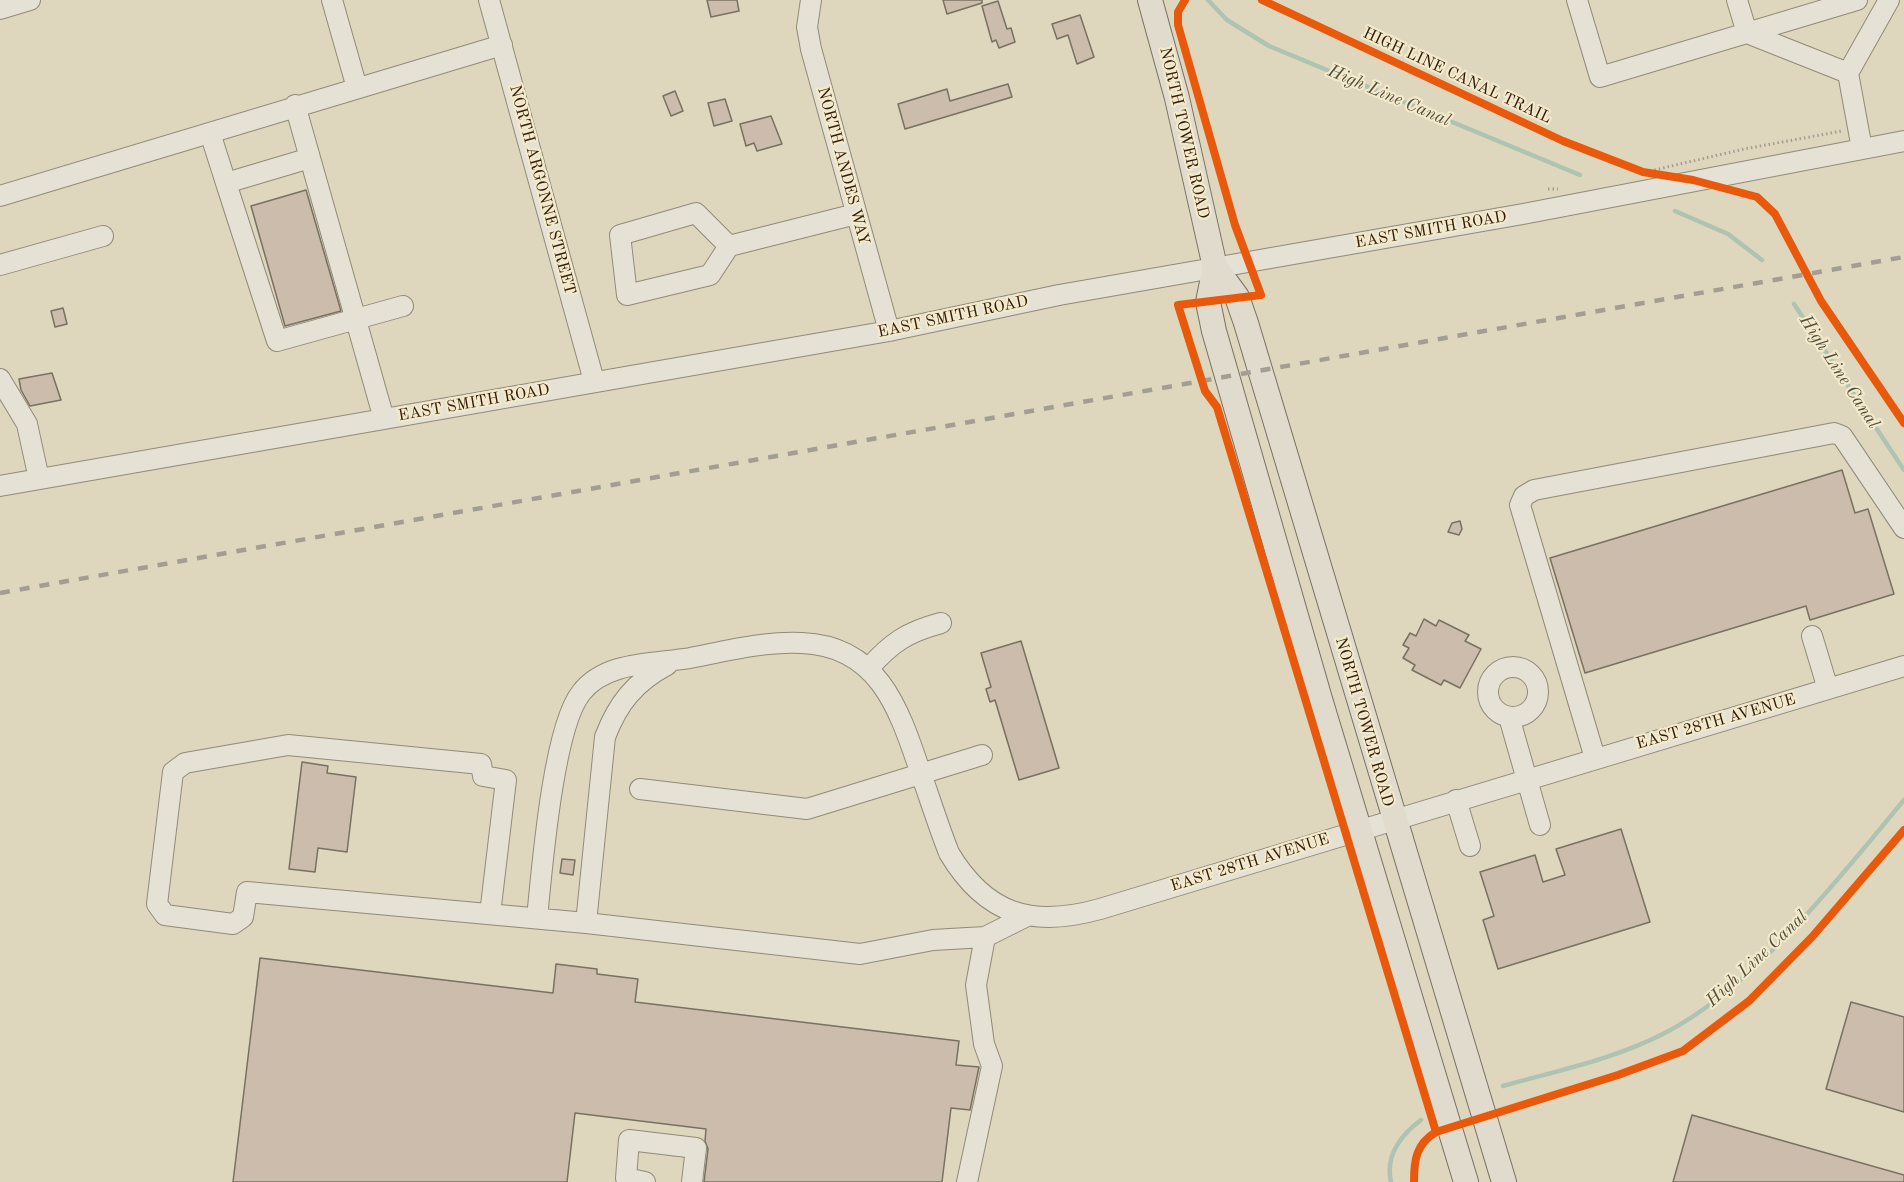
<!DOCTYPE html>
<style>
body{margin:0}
canvas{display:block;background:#ded6bd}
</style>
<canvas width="1904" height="1182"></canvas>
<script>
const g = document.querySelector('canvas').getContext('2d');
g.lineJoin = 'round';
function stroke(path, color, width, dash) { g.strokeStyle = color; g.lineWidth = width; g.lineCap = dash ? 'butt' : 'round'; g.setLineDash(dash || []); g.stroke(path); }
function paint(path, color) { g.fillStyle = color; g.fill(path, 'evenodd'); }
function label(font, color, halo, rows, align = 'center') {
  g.font = font + ' "Old Standard TT",serif'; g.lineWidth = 4.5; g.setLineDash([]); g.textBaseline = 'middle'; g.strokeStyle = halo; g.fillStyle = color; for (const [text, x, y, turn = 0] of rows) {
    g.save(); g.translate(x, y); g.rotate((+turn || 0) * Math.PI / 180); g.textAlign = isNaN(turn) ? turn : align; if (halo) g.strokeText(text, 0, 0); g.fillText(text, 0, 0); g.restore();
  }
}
const stream = new Path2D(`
 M1208 0 1227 20 1269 46 1580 175
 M1675 211 1728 234 1762 260
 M1794 304 1904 470
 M1503 1086C1556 1071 1614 1059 1663 1034 1754 988 1839 878 1904 800
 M1391 1182C1385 1156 1401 1135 1421 1120`);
const building = new Path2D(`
 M707 0H737L739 11 711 17Z
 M943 0H982V3L947 14Z
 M998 1 1007 29 1011 28 1015 42 999 48 996 40 992 42 982 6Z
 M1080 15 1094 57 1077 64 1068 35 1057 39 1052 24Z
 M1008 84 1012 97 905 129 898 104 947 89 950 101Z
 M675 91 683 111 671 116 663 96Z
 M725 99 732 121 714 126 708 103Z
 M771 116 782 144 757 151 754 143 746 146 740 124Z
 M306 190 341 311 285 326 251 206Z
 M63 308 67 324 55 327 51 311Z
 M52 373 61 400 30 406 21 390 19 379Z
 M1842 470 1855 513 1868 509 1894 594 1810 620 1806 606 1585 673 1550 558Z
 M1460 521 1462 529 1459 535 1448 532 1452 523Z
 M1424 619 1436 626 1439 620 1469 635 1465 641 1481 649 1460 688 1444 680 1441 685 1412 670 1415 665 1403 658 1409 648 1403 645 1410 633 1416 636Z
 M1021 641 1059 768 1019 780 995 700 990 702 986 689 991 687 981 653Z
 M302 762 328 766 327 773 356 777 347 852 318 848 315 872 289 869Z
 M1621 829 1650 922 1498 969 1483 920 1494 916 1480 872 1535 855 1543 882 1565 875 1556 849Z
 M562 859 575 860 573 875 560 873Z
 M260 958 553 993 556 964 597 969V974L638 979 635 1002 959 1041 956 1065 979 1067 970 1110 951 1108 942 1182H704L708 1149 705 1141 706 1129 575 1113 567 1182H233Z
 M1851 1002 1904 1017V1112L1826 1089Z
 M1692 1115 1904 1175V1182H1673Z`);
const path = new Path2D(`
 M1650 171 1744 149 1842 131
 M1548 189H1558
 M1178 305 1189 304`);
const minor = new Path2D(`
 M332 0 357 88
 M489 0 594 381
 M811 0 807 27 811 49 889 331
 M1577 0 1600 77 1857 0
 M1737 0 1747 33 1848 73
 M0 9 30 0
 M295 105 310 158
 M210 133 226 183
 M1862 149 1848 73 1889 0
 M0 196 502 45
 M729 246 696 213 620 235 627 295 710 275 729 246 856 214
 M0 265 103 236
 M0 379 27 424 39 479
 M384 419C359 332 335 245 310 158L226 183 277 341 403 306
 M0 486 889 331 1059 295 1523 214 1904 141
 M1812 636 1828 689
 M1488 692a25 25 0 1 1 50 0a25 25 0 1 1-50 0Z
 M869 668C891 643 907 632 941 623
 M1509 717 1540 825
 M1595 758 1520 505 1524 496 1534 490 1834 433 1842 436 1904 528
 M640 789 807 809 982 755
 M1456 800 1470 846
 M490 914 506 780 483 776 481 764 288 745 185 763 173 772 157 904 165 915 233 924 243 917 247 892 586 923 860 954 933 940 985 937 1027 916
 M537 918C542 869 553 728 581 693 605 661 654 664 690 658 726 651 765 641 802 643 877 646 898 706 919 768 929 796 938 825 949 853 986 915 1032 928 1100 909L1904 666
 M586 923 605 737C618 703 635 682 667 665
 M645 1182 626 1178 629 1140 696 1148 692 1182
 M967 1182 992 1066 984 1044 976 985 985 937`);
const major = new Path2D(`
 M1150 0 1177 98 1215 267 1237 297 1246 323 1504 1182
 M1215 267 1208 302 1214 331 1320 699 1466 1182`);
const rail = new Path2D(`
 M0 593 1904 257`);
const cycleway = new Path2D(`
 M1185 0 1178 12V25L1235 225 1261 295 1178 305 1205 391 1217 407 1436 1132
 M1262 0 1563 141 1643 172 1693 180 1757 197 1775 214 1821 301 1904 423
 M1414 1182C1414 1160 1416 1144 1436 1132L1618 1075 1683 1051 1749 1001 1812 937 1904 830`);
const streetNames = [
 ["HIGH LINE CANAL TRAIL",1457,76,25],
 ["NORTH TOWER ROAD",1184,133,77],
 ["NORTH ANDES WAY",843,166,75],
 ["NORTH ARGONNE STREET",542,190,75],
 ["EAST SMITH ROAD",1431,230,-10],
 ["EAST SMITH ROAD",953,317,-12],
 ["EAST SMITH ROAD",474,403,-10],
 ["NORTH TOWER ROAD",1364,722,74],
 ["EAST 28TH AVENUE",1716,722,-16],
 ["EAST 28TH AVENUE",1250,863,-17]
];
const waterNames = [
 ["High Line Canal",1389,96,23],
 ["High Line Canal",1839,372,57],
 ["High Line Canal",1757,959,-43]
];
stroke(stream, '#aec3b2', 4.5);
paint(building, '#ccbcab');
stroke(building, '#787162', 1.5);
stroke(minor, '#918a79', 22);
stroke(major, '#787162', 26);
stroke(path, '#a39e92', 3, [1.5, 3]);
stroke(minor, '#e5e1d4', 20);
stroke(major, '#e0dbcd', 24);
stroke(rail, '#a39e92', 4.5, [10, 10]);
stroke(cycleway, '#e8590c', 8);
label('16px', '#321c0b', '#f3e9cb', streetNames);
label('italic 18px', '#514c3c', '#f3e9cb', waterNames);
</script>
